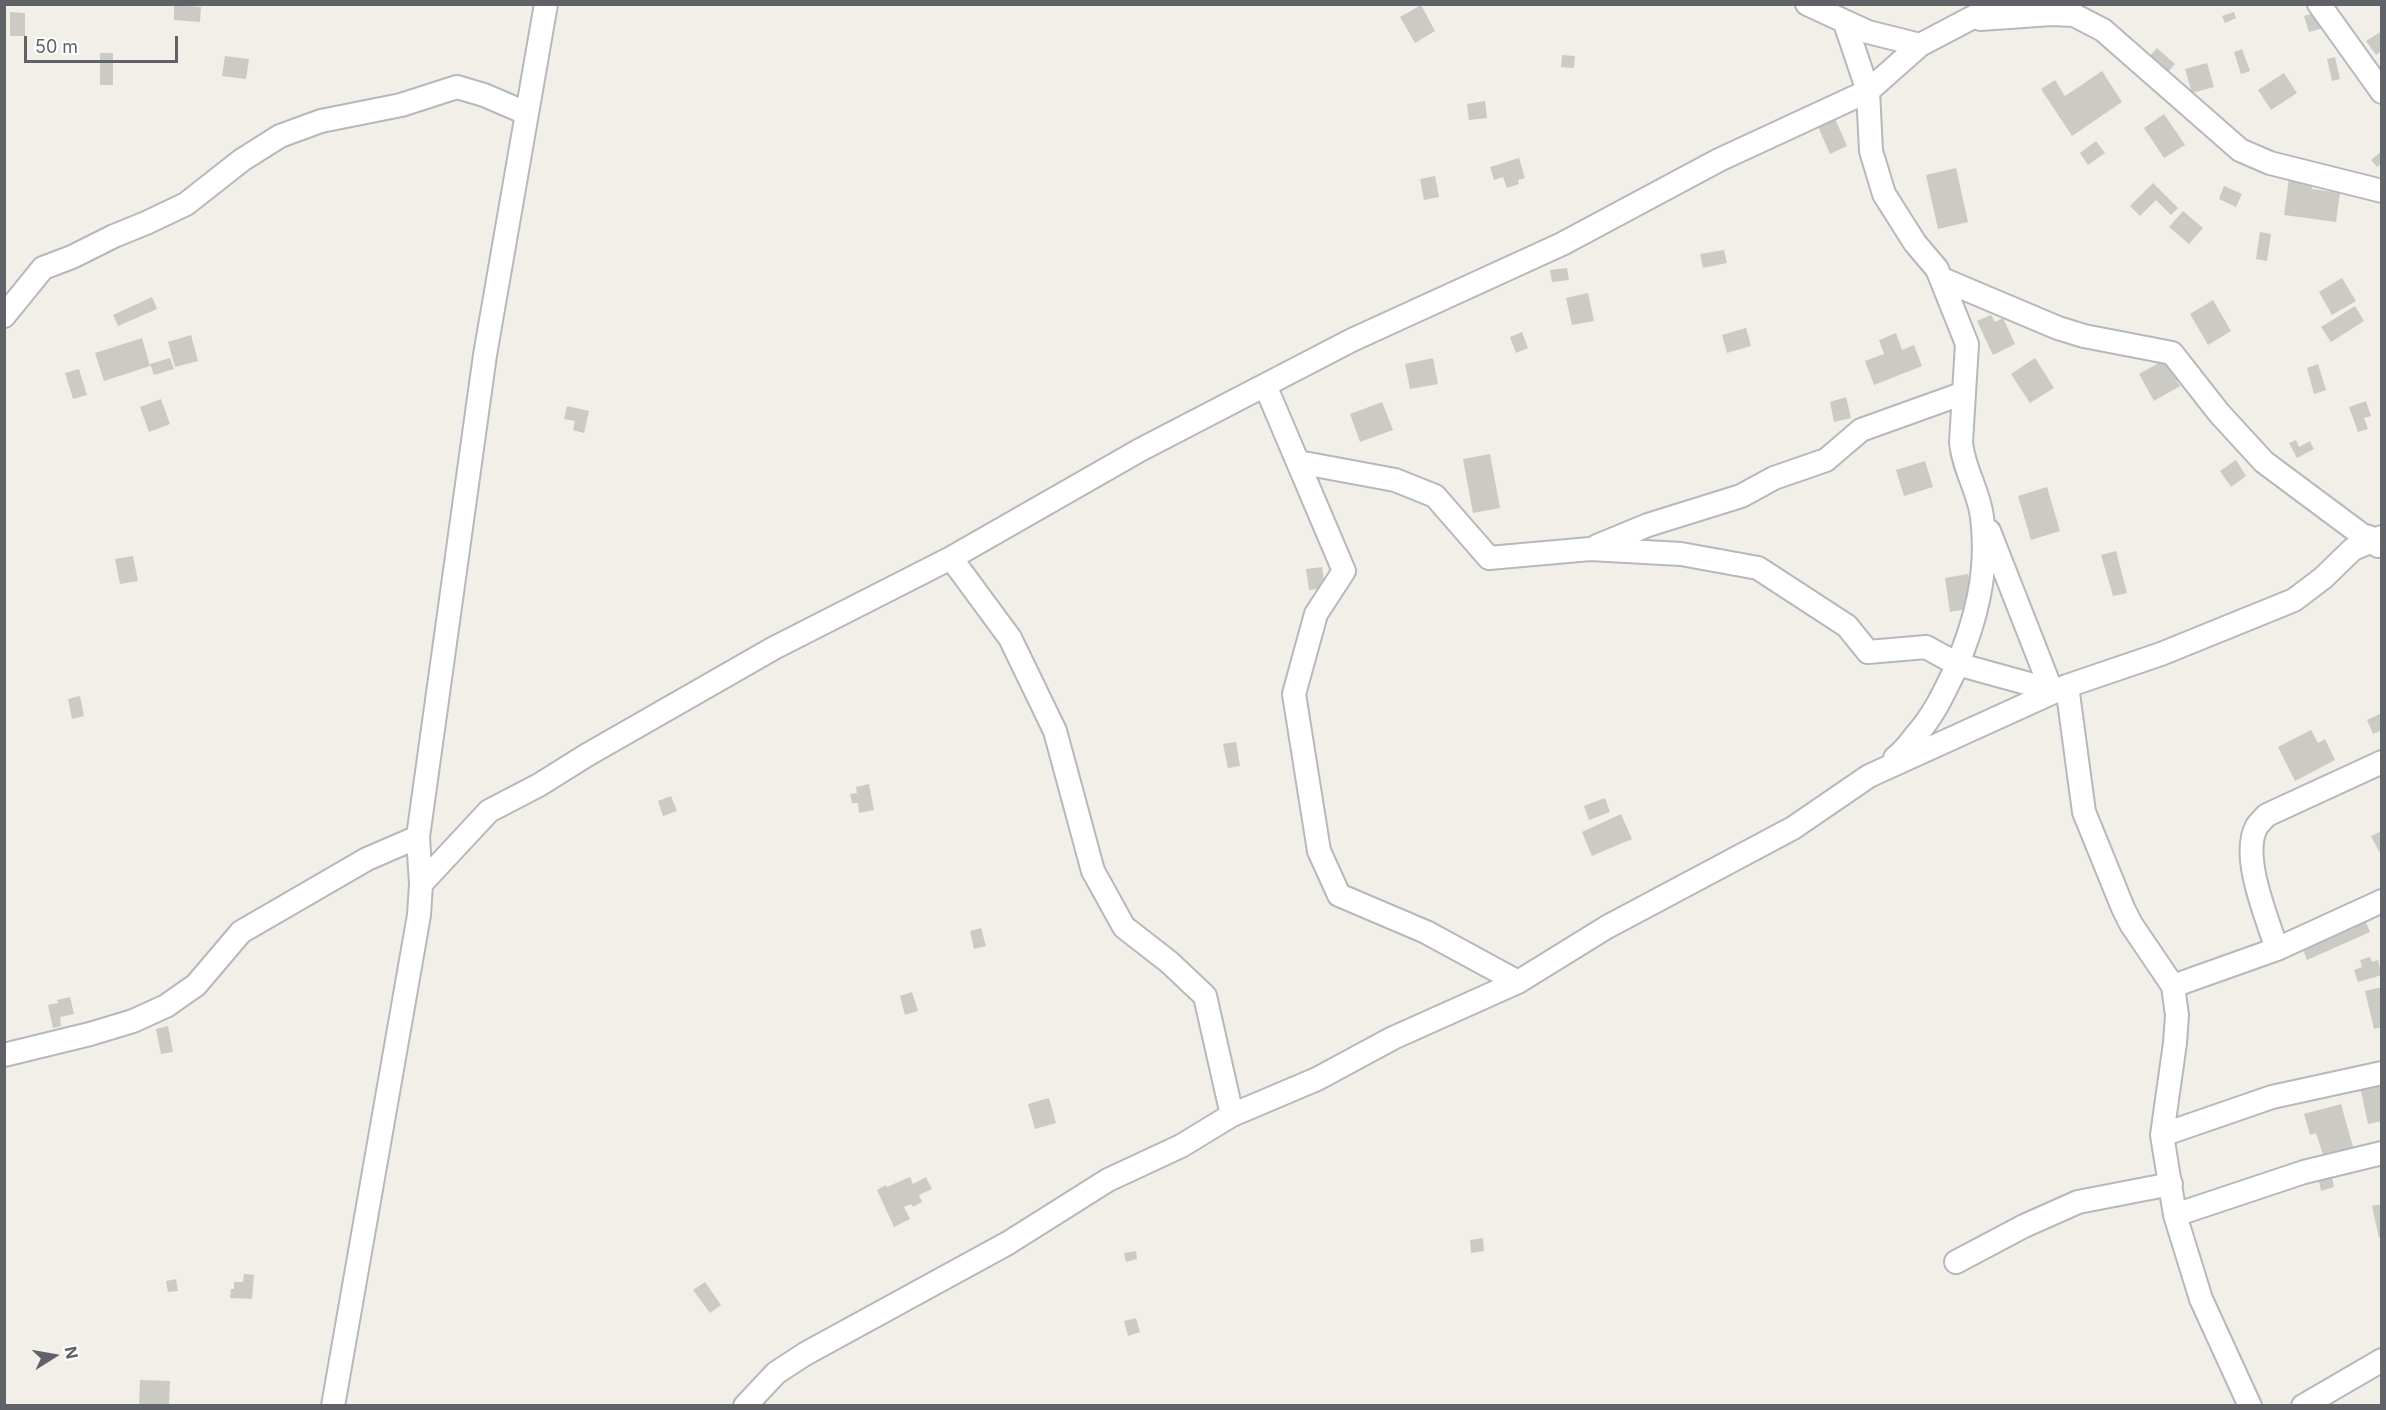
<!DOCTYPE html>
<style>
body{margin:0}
#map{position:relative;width:2386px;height:1410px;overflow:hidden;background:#f1efe8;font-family:Inter,sans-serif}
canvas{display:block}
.frame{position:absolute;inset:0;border:6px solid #5f6368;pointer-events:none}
.north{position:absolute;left:24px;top:1326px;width:60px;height:60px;-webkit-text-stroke:4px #fff;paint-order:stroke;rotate:79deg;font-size:16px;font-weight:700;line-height:24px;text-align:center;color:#5f6368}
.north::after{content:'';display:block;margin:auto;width:21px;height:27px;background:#5f6368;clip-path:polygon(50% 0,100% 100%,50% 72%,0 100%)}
.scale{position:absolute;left:24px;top:36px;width:154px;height:27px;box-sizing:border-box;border:3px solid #5f6368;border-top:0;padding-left:8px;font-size:18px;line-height:21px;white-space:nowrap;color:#5f6368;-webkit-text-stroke:4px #fff;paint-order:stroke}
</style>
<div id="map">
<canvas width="2386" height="1410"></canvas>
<div class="frame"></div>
<div class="north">N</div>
<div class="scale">50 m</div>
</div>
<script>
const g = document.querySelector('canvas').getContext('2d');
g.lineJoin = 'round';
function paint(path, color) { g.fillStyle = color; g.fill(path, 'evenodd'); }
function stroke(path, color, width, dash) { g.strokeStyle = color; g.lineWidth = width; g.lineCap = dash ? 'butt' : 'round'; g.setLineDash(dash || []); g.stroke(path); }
const building = new Path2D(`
 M174 5 201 7 200 22 174 20Z
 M1421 5 1435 31 1415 43 1400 17Z
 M10 12 25 13V36H10Z
 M2234 12 2236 18 2225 23 2222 16Z
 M2319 12 2324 28 2309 32 2304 16Z
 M2382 31V51L2376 55 2366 41Z
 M2157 48 2175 64 2168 72 2150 56Z
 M2242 49 2250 71 2241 74 2234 52Z
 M100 53H113V85H100Z
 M1562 55 1575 56 1574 68 1561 67Z
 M225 56 249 59 246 79 222 76Z
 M2335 57 2340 79 2332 81 2327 59Z
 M2207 63 2214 87 2192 93 2185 69Z
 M2102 71 2122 102 2072 136 2041 89 2055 80 2065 96Z
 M2284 73 2297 93 2271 110 2258 90Z
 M1485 101 1487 118 1469 120 1467 104Z
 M1833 114 1847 146 1830 154 1816 122Z
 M2164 114 2185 145 2164 158 2144 128Z
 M2096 141 2105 153 2088 165 2080 153Z
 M2382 151V163L2377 167 2371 160Z
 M1519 158 1525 178 1518 180 1519 184 1507 188 1503 177 1494 180 1490 167Z
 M1956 168 1968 222 1938 229 1926 175Z
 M1435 176 1439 197 1424 200 1420 179Z
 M2289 178 2313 181 2312 189 2340 193 2336 222 2284 215Z
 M2153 183 2178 208 2171 215 2156 200 2140 216 2130 206Z
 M2224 186 2242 194 2236 207 2219 199Z
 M2183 211 2203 228 2189 244 2169 227Z
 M2260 232 2271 234 2267 261 2256 259Z
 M1724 250 1727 263 1703 268 1700 254Z
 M1567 268 1569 280 1552 282 1550 270Z
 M2342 278 2356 301 2332 315 2319 292Z
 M1588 293 1594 321 1572 325 1566 298Z
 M152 297 157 309 118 326 113 315Z
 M2213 300 2231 331 2208 345 2190 314Z
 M2355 306 2364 321 2331 342 2321 327Z
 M1991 315 1995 322 2003 318 2015 344 1993 355 1977 321Z
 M1746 328 1751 346 1727 353 1722 335Z
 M1522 332 1528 348 1516 353 1510 337Z
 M1896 333 1902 350 1914 345 1922 366 1874 385 1865 361 1884 354 1879 340Z
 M191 335 198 361 175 367 168 342Z
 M142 338 150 366 104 381 95 353Z
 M170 358 174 369 154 375 150 364Z
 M1433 358 1438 384 1410 389 1405 364Z
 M2035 358 2054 388 2030 403 2011 374Z
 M2164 360 2180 386 2154 401 2139 374Z
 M2318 364 2326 390 2314 394 2307 368Z
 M79 369 87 395 73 399 65 373Z
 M1846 397 1851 418 1834 422 1830 402Z
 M161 399 170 424 149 432 140 407Z
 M2366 401 2371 416 2364 418 2368 429 2358 432 2349 407Z
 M1382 402 1393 430 1360 442 1350 414Z
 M567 406 589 411 584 433 573 430 575 421 564 419Z
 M2296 440 2299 447 2310 441 2314 449 2297 458 2289 443Z
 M1490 454 1500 508 1473 513 1463 459Z
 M2236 460 2246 476 2231 487 2220 471Z
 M1925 461 1933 487 1904 496 1896 470Z
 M2047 487 2060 531 2031 540 2018 496Z
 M2116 551 2127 593 2113 596 2101 555Z
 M133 556 138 581 120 584 115 559Z
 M1322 567 1325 588 1309 590 1306 569Z
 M1968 574 1974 608 1950 612 1945 578Z
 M80 696 84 716 72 719 68 699Z
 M2382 713V730L2373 734 2367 720Z
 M2311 730 2318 743 2325 739 2335 760 2295 781 2278 747Z
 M1236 742 1240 766 1228 768 1223 744Z
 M869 784 874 810 859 813 858 803H852L850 794 857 793 856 787Z
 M671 796 677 811 663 816 658 801Z
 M1605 798 1610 812 1589 820 1584 806Z
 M1621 814 1632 839 1592 856 1582 832Z
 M2382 831V857L2371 836Z
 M2364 917 2370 932 2307 960 2301 944Z
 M981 928 986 946 974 949 970 931Z
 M2370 957 2372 962 2378 960 2382 975 2358 982 2354 970 2362 967 2360 960Z
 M2382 987V1027L2374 1029 2365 991Z
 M912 992 918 1011 905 1015 900 996Z
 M70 997 74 1014 60 1017 61 1026 53 1028 48 1005 58 1003 57 1000Z
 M168 1026 173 1052 161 1054 156 1029Z
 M2382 1077V1121L2368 1124 2359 1082Z
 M1049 1098 1056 1123 1035 1129 1028 1104Z
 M2341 1104 2353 1147 2323 1155 2316 1133 2310 1135 2304 1114Z
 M910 1177 913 1184 926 1177 932 1189 919 1195 922 1202 913 1207 911 1204 904 1207 910 1219 894 1227 877 1190 886 1185 887 1187Z
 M2332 1178 2334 1187 2321 1191 2319 1181Z
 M2382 1204V1238H2379L2372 1206Z
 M1483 1238 1484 1251 1471 1253 1470 1240Z
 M1136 1251 1137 1259 1126 1262 1124 1253Z
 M244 1274 254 1275 252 1299 230 1298 231 1289H234V1282H243Z
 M176 1279 178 1291 168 1292 166 1281Z
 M705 1282 721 1305 710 1313 693 1290Z
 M1136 1318 1140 1332 1128 1336 1124 1321Z
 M140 1380 170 1381 169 1406H139Z`);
const street = new Path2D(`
 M1807 4 1868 32 1920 45
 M2061 4 2074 15 2103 30 2240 150 2270 163 2382 191
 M2319 4 2382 92
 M1980 19 2052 14 2074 15
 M1845 23 1868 91 1871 151 1884 194 1915 243 1937 269 1967 344 1961 442C1963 468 1979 491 1982 517 1989 572 1976 622 1954 672 1943 695 1933 716 1916 735 1910 743 1903 752 1895 758
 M1942 279 2058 328 2084 336 2172 353 2219 413 2264 462 2362 535 2375 539 2378 546
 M4 316 43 268 72 257 114 236 146 223 186 204 242 160 280 136 321 121 401 105 457 87 484 95 526 113
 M1265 385 1344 571 1316 614 1294 694 1319 851 1339 895 1426 932 1518 982
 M1298 462 1395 480 1435 496 1489 558 1590 549 1681 554 1758 568 1847 626 1868 652 1926 647 1957 664 2055 691
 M1989 531 2051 689
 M1597 546 1648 525 1741 496 1774 478 1826 460 1861 430 1964 393
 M951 558 1010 638 1055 731 1093 871 1124 927 1169 962 1205 996 1232 1115
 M2067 686 2084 812 2123 908 2131 924 2173 986 2177 1015 2175 1043 2162 1135 2175 1215 2201 1299 2250 1406
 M421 884 489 811 539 785 587 755 774 648 951 558 1140 450 1352 340 1562 244 1719 160 1868 91 1920 45 1998 4
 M2277 949C2267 918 2240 855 2257 826 2260 822 2264 818 2267 815L2382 762
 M2173 986 2277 949 2382 901
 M4 1055 90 1034 133 1021 166 1006 196 985 241 932 367 859 418 837
 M2162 1135 2272 1097 2382 1073
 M2175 1215 2304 1172 2382 1153
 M1956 1262 2024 1226 2078 1202 2171 1184
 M333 1406 419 915 421 884 418 837 485 355 546 4
 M745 1406 776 1373 805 1354 1008 1243 1108 1180 1181 1146 1232 1115 1317 1079 1393 1038 1518 982 1607 927 1793 828 1869 776 2067 686 2161 654 2294 600 2323 578 2353 549 2382 537
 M2303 1406 2382 1360`);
paint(building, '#cccac5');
stroke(street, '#b5b8bc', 26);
stroke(street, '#fff', 22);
</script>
